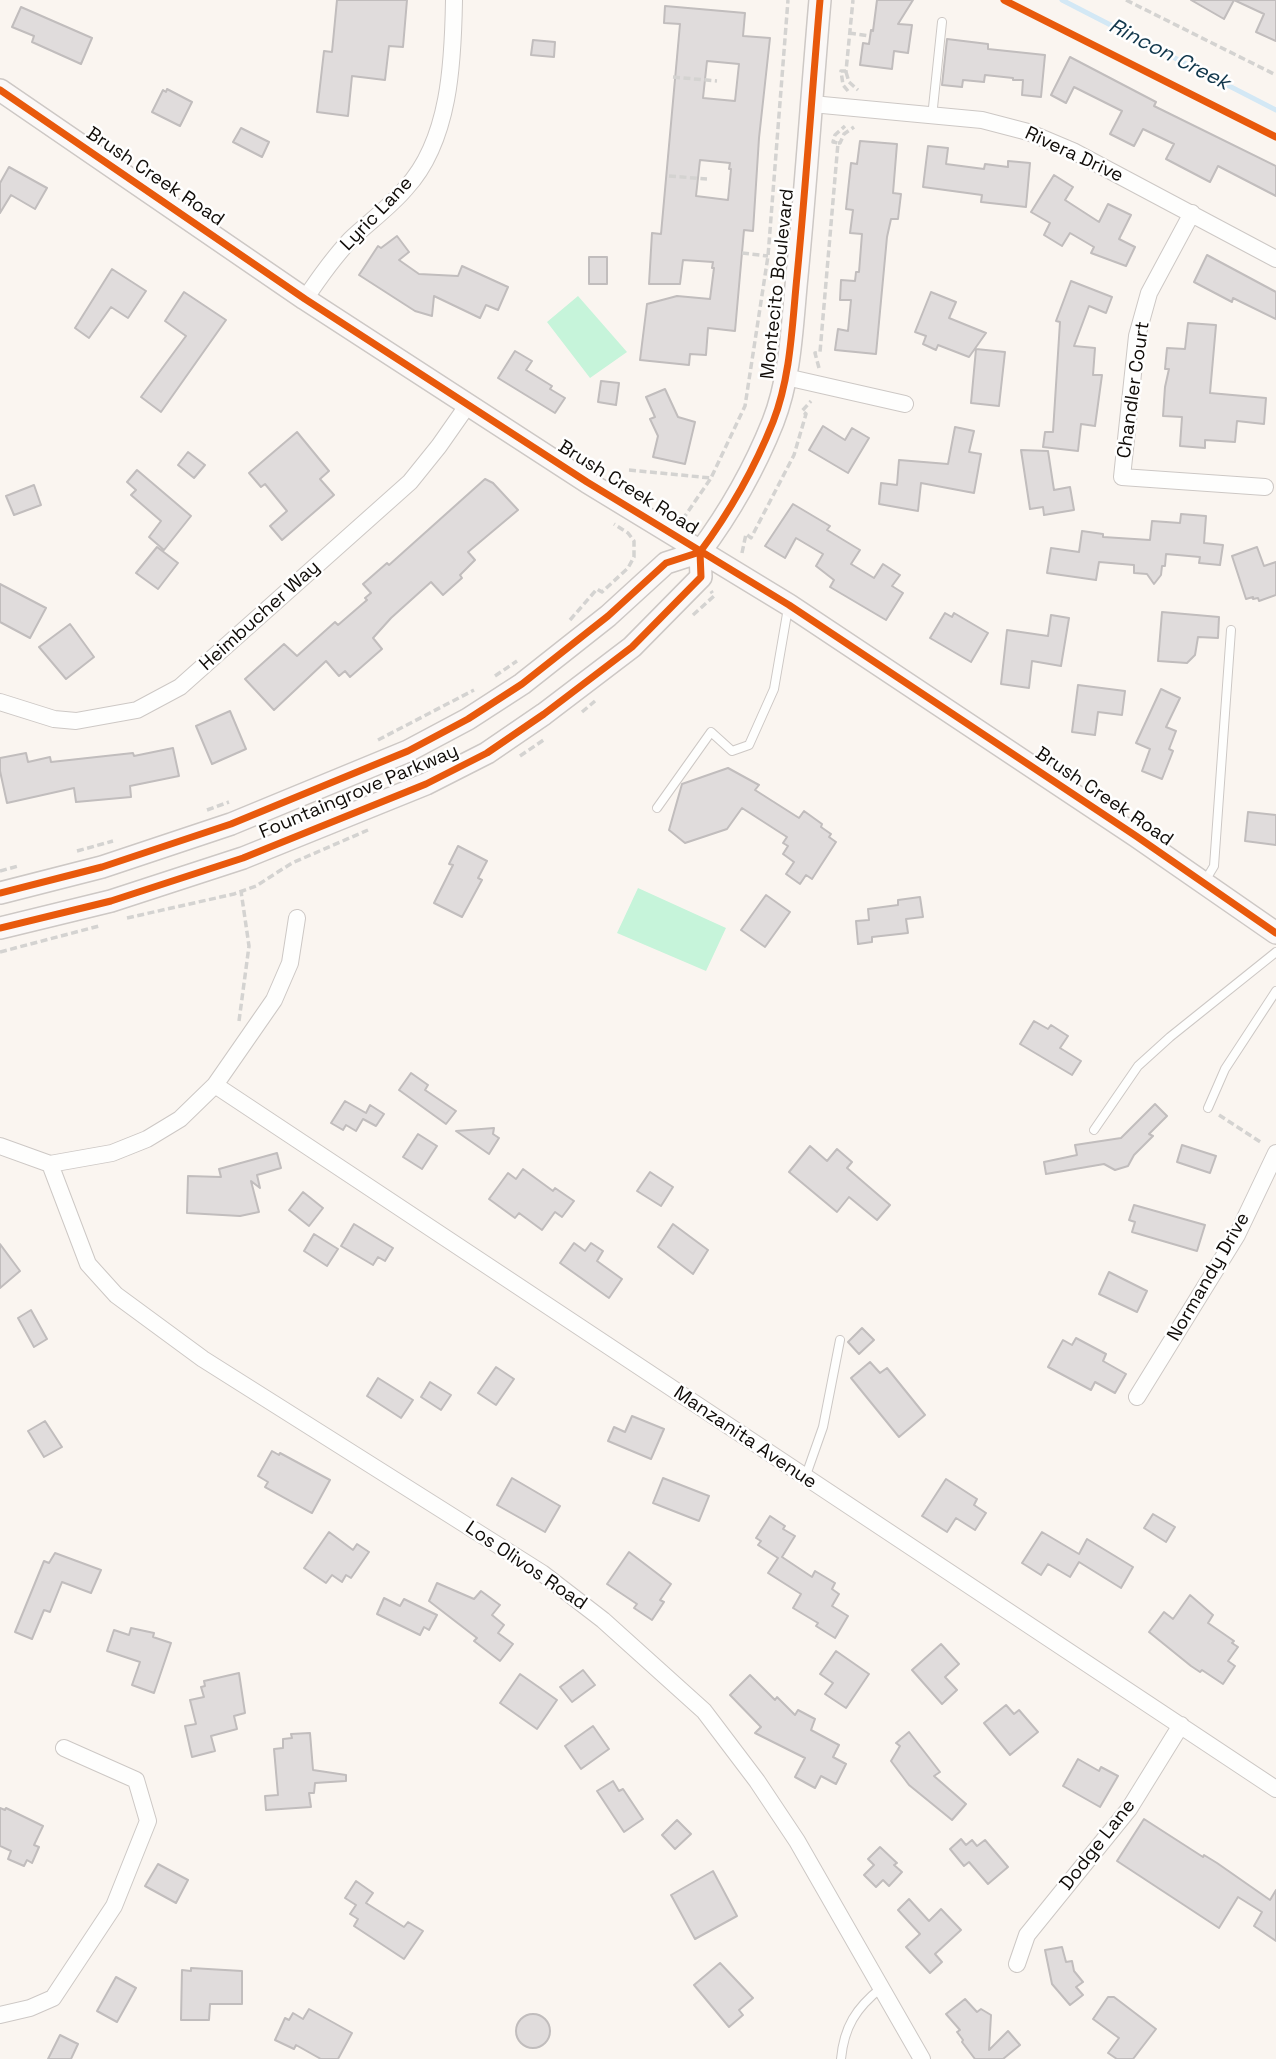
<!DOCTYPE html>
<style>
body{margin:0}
canvas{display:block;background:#faf5f0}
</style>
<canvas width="1276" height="2059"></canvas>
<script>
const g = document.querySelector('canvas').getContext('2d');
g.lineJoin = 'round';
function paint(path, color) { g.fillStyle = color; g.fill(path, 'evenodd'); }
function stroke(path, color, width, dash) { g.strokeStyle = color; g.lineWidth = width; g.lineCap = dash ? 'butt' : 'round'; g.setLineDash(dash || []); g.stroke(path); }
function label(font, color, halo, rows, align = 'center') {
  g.font = font + ' "Space Grotesk",sans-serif'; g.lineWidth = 5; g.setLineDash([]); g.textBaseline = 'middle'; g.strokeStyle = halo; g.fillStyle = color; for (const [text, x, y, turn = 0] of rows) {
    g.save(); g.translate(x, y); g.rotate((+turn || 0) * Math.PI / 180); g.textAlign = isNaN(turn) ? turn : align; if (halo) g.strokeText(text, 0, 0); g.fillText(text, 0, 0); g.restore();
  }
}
const green = new Path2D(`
 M578 296 627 352 590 378 547 322Z
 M638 888 726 928 706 971 617 933Z`);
const stream = new Path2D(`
 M1062 0 1276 110`);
const building = new Path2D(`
 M337 0H407L403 47 389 46 385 80 352 76 348 116 317 112 324 51 332 52Z
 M877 0H913L898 24 912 25 908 53 894 51 892 69 860 65 863 43 869 44 871 30 873 31Z
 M1191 0H1276V41L1256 32 1264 14 1234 0 1224 19Z
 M665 6 745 13 743 36 770 38 759 138 753 231 744 230 735 331 708 328 706 355 690 354 689 365 640 360 647 304 677 296 710 299 714 268H712L713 262 683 260 680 284H649L652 233 661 234 680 24 664 23ZM707 61 739 64 735 101 703 98ZM700 160 730 163 729 169H731L728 200 696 196Z
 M21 7 92 38 81 64 32 42 34 36 12 27Z
 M947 39 988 44V49L1045 55 1041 97 1022 95 1023 80H1013V78L985 75 984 82 963 80 962 87 942 85Z
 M533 40 555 42 554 57 531 55Z
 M1070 57 1156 102 1154 106 1276 166V196L1218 166 1210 182 1166 159 1174 144 1143 129 1134 146 1110 134 1122 111 1074 87 1066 103 1051 95Z
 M167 89 192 102 180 126 152 112 163 90 166 92Z
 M241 128 269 142 262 157 233 142Z
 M860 141 897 144 893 193 901 194 898 219H891L887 237 876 354 835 350 838 329 848 331 851 300H840L841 280 855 281 856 272H859L862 234 850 233 853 210 846 209 851 163 857 164Z
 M928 146 948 148 946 164 984 169 985 164 1008 167V161L1030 163 1026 207 981 202 982 195 923 187Z
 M9 167 47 188 35 209 11 195 0 213V183Z
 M1054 175 1073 187 1065 200 1099 222 1108 204 1131 215 1119 239 1135 247 1126 266 1091 253 1094 247 1070 233 1062 246 1044 235 1050 223 1031 212Z
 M397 236 409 252 399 260 419 274 458 276 462 266 508 287 498 310 486 305 480 318 434 296 432 316 415 311 359 275 378 246 381 248Z
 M1207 255 1276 292V319L1233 298 1232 302 1194 282Z
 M589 257H607V284H589Z
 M112 269 146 291 128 318 111 307 89 338 75 328Z
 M1071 281 1112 297 1106 313 1089 306 1074 346 1095 348 1093 375H1102L1095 426 1081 424 1078 451 1043 447 1045 432H1053L1060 322 1056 321Z
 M184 292 226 320 161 412 141 397 186 336 165 321Z
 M931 292 956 302 949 318 986 333 969 357 938 345 936 350 923 344 926 336 915 332Z
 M1188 323 1216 325 1210 393 1266 398 1264 424 1237 421 1235 442 1205 440V448L1180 446 1182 417 1163 416 1165 387 1169 369H1165L1167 348 1185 349Z
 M976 349 1005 352 999 406 971 403Z
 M515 351 532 361 526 370 552 386 550 389 565 398 555 413 498 378Z
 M601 381 619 383 616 405 598 402Z
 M665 389 678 417 695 422 685 464 653 457 658 436 650 419 655 417 646 397Z
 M823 426 845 440 852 428 869 438 848 473 809 450Z
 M955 427 974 431 969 452 981 454 974 493 921 483 918 511 879 504 881 483 897 485 899 460 948 464Z
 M297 432 329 471 320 479 334 495 282 540 270 526 287 511 265 484 261 487 249 473Z
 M1021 450 1048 451 1054 490 1070 487 1074 510 1044 515 1043 507 1030 509Z
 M188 452 205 465 194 478 178 465Z
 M137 470 191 516 164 550 149 537 161 521 131 495 136 490 127 482Z
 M485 479 493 483 518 510 468 552 475 560 460 575 462 578 443 595 431 582 391 618 373 638 382 649 350 677 345 671 339 676 326 661 274 710 245 679 284 644 297 656 335 622 338 625 367 600 365 598 371 593 363 584 387 563 389 565Z
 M34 485 41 505 14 515 6 496Z
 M793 504 830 526 827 530 860 550 851 564 874 578 883 564 900 575 892 586 903 593 886 620 830 587 834 580 816 566 823 554 796 538 785 558 765 546Z
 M1181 514 1206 516 1204 543 1223 545 1220 565 1199 563 1200 557 1166 554 1165 566H1162L1161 575 1154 584 1147 574 1134 573V565L1099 562 1096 580 1047 573 1051 548 1079 552 1082 531 1103 534V537L1150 540 1152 521 1180 523Z
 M157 547 178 563 158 589 136 573Z
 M1257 547 1264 566 1276 562V595L1259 601 1258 598 1253 599V597L1246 599 1232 556Z
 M0 584 46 608 30 638 0 622Z
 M1162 612 1219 617 1218 638 1198 637 1195 655 1187 663 1158 661Z
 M945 613 952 617 954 613 988 633 971 662 930 638Z
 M1051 615 1069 618 1061 666 1032 661 1029 688 1001 684 1007 630 1048 636Z
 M70 624 94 657 66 679 39 647Z
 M1078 685 1125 691 1122 715 1098 712 1095 735 1072 732Z
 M1161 689 1180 698 1166 727 1176 731 1169 749 1173 751 1162 779 1142 771 1150 749 1136 743Z
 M230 711 246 749 212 764 196 726Z
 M173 748 179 776 130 786 131 797 76 802 74 788 7 803 0 771V758L26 753 28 762 50 757 51 762 133 753 134 756Z
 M728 768 759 785 755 790 799 818 804 811 822 824 821 827 831 834 829 837 836 842 812 879 806 875 800 884 786 874 794 862 783 854 788 846 783 843 787 837 742 808 727 829 685 843 669 830 682 784Z
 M1248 812 1276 815V845L1245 841Z
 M458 846 487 861 478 878 482 880 462 917 434 903 453 865 449 864Z
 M766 895 790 912 765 947 741 930Z
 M920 897 923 917 906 919 908 933 872 937V942L858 944 856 921 869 920 868 909 898 905V900Z
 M1034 1021 1048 1029 1051 1025 1068 1036 1060 1048 1081 1061 1072 1075 1020 1044Z
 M411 1073 428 1085 425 1090 456 1111 446 1124 399 1090Z
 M345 1101 366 1113 370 1105 384 1114 376 1126 363 1119 356 1131 346 1125 343 1130 331 1123Z
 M1155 1104 1167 1116 1149 1134 1153 1136 1134 1155 1128 1166 1115 1170 1104 1164 1046 1174 1044 1162 1077 1155 1075 1145 1121 1138Z
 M494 1128 493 1134 499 1138 489 1154 456 1131Z
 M418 1134 437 1146 422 1169 403 1157Z
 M1182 1145 1216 1156 1210 1173 1177 1162Z
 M810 1146 827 1161 837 1149 852 1162 847 1168 890 1205 877 1220 849 1197 837 1212 789 1172Z
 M277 1153 281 1168 257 1175 260 1188 251 1181 259 1212 240 1216 187 1213 188 1176 221 1177 219 1169Z
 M523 1169 553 1191 555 1188 574 1201 562 1217 555 1212 542 1230 519 1213 515 1218 489 1199 508 1173 516 1179Z
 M650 1172 673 1187 661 1206 637 1191Z
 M303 1192 323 1208 309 1226 289 1210Z
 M1134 1205 1205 1225 1197 1251 1132 1232 1135 1222 1129 1220Z
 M354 1224 393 1248 385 1261 378 1257 373 1265 341 1246Z
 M673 1224 708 1250 693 1274 658 1247Z
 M314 1234 338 1249 327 1266 304 1251Z
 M574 1243 585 1251 591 1243 603 1251 597 1261 622 1279 609 1298 560 1263Z
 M0 1244 20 1271 0 1288Z
 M1109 1272 1147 1291 1137 1312 1099 1294Z
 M31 1310 47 1339 34 1347 18 1318Z
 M862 1328 874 1340 859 1354 848 1342Z
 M1076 1338 1106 1354 1103 1361 1126 1374 1115 1393 1095 1382 1091 1390 1048 1367 1063 1340 1072 1345Z
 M870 1362 880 1373 887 1368 925 1415 899 1437 851 1378Z
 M496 1367 514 1379 496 1405 478 1393Z
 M378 1378 413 1400 401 1418 367 1396Z
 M430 1382 451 1395 441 1410 421 1397Z
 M632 1416 664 1429 651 1459 608 1441 614 1427 625 1432Z
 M45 1421 62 1447 44 1457 28 1431Z
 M272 1451 279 1455 280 1453 330 1480 312 1513 265 1487 268 1482 258 1476Z
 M512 1478 560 1506 545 1532 497 1505Z
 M663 1478 709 1496 699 1521 653 1503Z
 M946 1479 977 1499 974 1505 986 1513 975 1530 956 1518 947 1532 922 1516Z
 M1153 1514 1175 1527 1166 1542 1144 1528Z
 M770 1516 785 1526 783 1529 795 1536 782 1557 812 1577 815 1571 835 1583 832 1589 839 1594 832 1606 848 1616 835 1638 816 1626 818 1623 793 1608 801 1594 768 1573 778 1558 758 1545 761 1541 756 1538Z
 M329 1532 353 1550 357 1544 369 1552 351 1578 346 1575 342 1582 332 1575 326 1583 304 1568Z
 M1042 1532 1079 1554 1087 1539 1133 1567 1121 1588 1079 1562 1070 1577 1048 1564 1041 1575 1022 1563Z
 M629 1552 671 1584 660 1600 664 1602 652 1620 634 1608 637 1604 607 1584Z
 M55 1553 101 1570 91 1593 62 1582 50 1612 44 1610 32 1639 15 1632 44 1561 49 1563Z
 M437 1583 474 1599 481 1591 500 1605 492 1615 504 1625 498 1633 513 1644 500 1661 474 1641 477 1638 429 1601Z
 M1190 1595 1213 1615 1208 1623 1234 1641 1232 1643 1238 1647 1228 1661 1235 1666 1223 1684 1202 1670 1200 1672 1191 1666 1149 1632 1164 1612 1173 1619Z
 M384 1598 400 1606 404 1599 437 1615 429 1630 424 1627 420 1635 377 1614Z
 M131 1628 154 1633 153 1637 171 1643 154 1693 132 1685 140 1662 107 1651 114 1630 129 1635Z
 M941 1644 959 1664 945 1677 957 1690 942 1704 912 1670Z
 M836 1651 869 1674 846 1708 825 1694 833 1683 820 1674Z
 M583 1670 595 1685 572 1702 560 1687Z
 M239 1673 245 1713 234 1716 237 1729 211 1736 215 1751 192 1757 185 1726 196 1724 190 1700 204 1697 201 1687 205 1686 204 1681Z
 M520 1674 557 1700 537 1729 500 1703Z
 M750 1675 775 1700 777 1697 795 1715 798 1710 815 1719 811 1730 839 1745 833 1757 846 1764 836 1784 821 1776 815 1788 795 1777 805 1758 755 1733 761 1727 730 1695Z
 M1006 1705 1014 1714 1019 1710 1038 1732 1010 1755 984 1723Z
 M593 1726 609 1749 581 1769 565 1746Z
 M909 1732 940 1772 934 1776 966 1804 952 1820 909 1785 891 1761 900 1746 896 1743Z
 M310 1733 313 1770 346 1775V1781L315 1783 314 1793H309L311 1807 266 1810 265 1796 278 1795 274 1749 283 1748V1739L292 1738 291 1734Z
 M1078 1759 1099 1771 1101 1767 1118 1776 1100 1807 1063 1786Z
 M613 1781 619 1791 623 1789 643 1819 624 1832 597 1791Z
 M0 1808 5 1810 6 1808 43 1826 34 1845 39 1847 32 1863 27 1860 24 1866 8 1859 11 1851 0 1846Z
 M1144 1819 1203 1857 1204 1855 1217 1863 1270 1900 1276 1890V1941L1254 1926 1262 1912 1238 1897 1219 1928 1117 1861Z
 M677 1820 691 1834 675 1849 662 1835Z
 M961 1839 966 1845 972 1840 977 1846 985 1840 1008 1867 988 1884 969 1862 964 1866 950 1849Z
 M880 1847 897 1863 894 1865 902 1872 889 1886 883 1880 876 1887 864 1875 874 1865 868 1859Z
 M158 1864 188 1880 176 1903 145 1886Z
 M713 1871 737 1916 695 1939 671 1895Z
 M356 1881 373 1893 366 1903 404 1927 408 1922 423 1931 404 1959 354 1926 358 1919 350 1914 356 1905 345 1898Z
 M909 1899 929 1921 941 1909 961 1930 935 1954 942 1962 930 1973 906 1947 920 1934 898 1910Z
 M1062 1947 1066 1962 1072 1961 1074 1971 1083 1982 1076 1987 1083 1995 1070 2005 1052 1984 1045 1950Z
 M720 1963 753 1998 739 2010 743 2015 729 2027 694 1985Z
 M191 1968 242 1971V2004H210L209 2020H181L182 1970 191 1971Z
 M116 1977 136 1988 117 2022 97 2011Z
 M1108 1997H1114L1156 2029 1133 2059H1117L1108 2053 1119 2038 1093 2019Z
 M965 1999 977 2012 981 2009 991 2015 989 2050 1008 2031 1020 2045 1003 2059H975L962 2042 963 2040 957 2032 960 2030 946 2014Z
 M309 2009 352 2033 338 2059H321L296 2045 294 2049 275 2040 285 2018 289 2020 293 2013 303 2019Z
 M516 2031a17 17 0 1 1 34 0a17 17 0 1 1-34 0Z
 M60 2035 78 2044 71 2059H48Z`);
const path = new Path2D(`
 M1126 0 1276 75
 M849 33 869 36
 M846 72 849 82 858 90
 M673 77 717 81
 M848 91 843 85 841 71H846L853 0
 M838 143H840L844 134 854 127
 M669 176 707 179
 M742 253 768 256
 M819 368 815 353 820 352 838 143 833 142 835 135 845 126
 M629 470 711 478 745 406 768 256 788 0
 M681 518 685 516 711 478
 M742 553 746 534 751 538 794 455 806 414 802 411 811 401
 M693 615 714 596 711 591
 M570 620 597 589 602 592 628 568 634 557V541L628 533 614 524
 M495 676 517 661
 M582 712 595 701
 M378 740 474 690
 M520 756 545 739
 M207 810 229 802
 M77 851 113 841
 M0 871 18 866
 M127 918 234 894 256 886 292 863 368 830
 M0 952 99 926
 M239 1021 249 946 241 891
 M1219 1115 1262 1143`);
const lane = new Path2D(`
 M932 117 942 22
 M657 808 711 732 732 751 749 745 774 689 788 608
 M1205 881 1214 866 1231 630
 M1208 1108 1225 1069 1276 991
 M1094 1130 1138 1066 1170 1037 1276 952
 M805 1478 823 1427 840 1340
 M841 2059C844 2027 856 2008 881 1988`);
const street = new Path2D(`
 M812 104 982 120 1028 132 1073 151 1276 259
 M1192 213 1149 293 1137 336 1122 477 1265 487
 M305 299C319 278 334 257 351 239 369 222 390 207 406 188 450 140 453 62 454 0
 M786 377 905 404
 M0 702 54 719 76 721 137 710 180 687 410 482 439 446 467 406
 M215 1085 1276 1789
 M0 1146 50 1164 112 1153 147 1139 180 1119 215 1085 274 1000 290 963 297 918
 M50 1164 88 1264 116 1295 203 1359 542 1573 603 1620 704 1711 757 1781 797 1841 922 2059
 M1137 1397 1237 1235 1276 1153
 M1017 1964 1027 1935 1129 1809 1181 1725
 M0 2015 30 2008 53 1998 114 1906 148 1821 136 1780 64 1748`);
const secondary = new Path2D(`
 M0 90 305 299 587 482 789 605 1136 836 1276 933
 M700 552C729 513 755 467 773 422 791 376 792 325 797 276 806 184 812 92 820 0
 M0 893 102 867 231 824 408 751 468 719 522 684 608 616 666 563 700 552
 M0 928 111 901 243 858 426 784 487 753 544 714 632 647 701 577 700 552`);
const cycleway = new Path2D(`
 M1004 0 1276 137
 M0 90 305 299 587 482 789 605 1136 836 1276 933
 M700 552C729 513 755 467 773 422 791 376 792 325 797 276 806 184 812 92 820 0
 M0 893 102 867 231 824 408 751 468 719 522 684 608 616 666 563 700 552
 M0 928 111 901 243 858 426 784 487 753 544 714 632 647 701 577 700 552`);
const streetNames = [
 ["Rivera Drive",1074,155,25],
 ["Brush Creek Road",155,177,34],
 ["Lyric Lane",377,214,-46],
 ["Montecito Boulevard",778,284,-84],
 ["Chandler Court",1134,390,-82],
 ["Brush Creek Road",628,488,32],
 ["Heimbucher Way",260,616,-42],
 ["Fountaingrove Parkway",359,792,-23],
 ["Brush Creek Road",1104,797,34],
 ["Normandy Drive",1209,1277,-60],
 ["Manzanita Avenue",745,1438,34],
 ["Los Olivos Road",526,1566,34],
 ["Dodge Lane",1098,1845,-52]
];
const waterNames = [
 ["Rincon Creek",1169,55,27]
];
paint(green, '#c6f4da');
stroke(stream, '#d3e8f5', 5);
paint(building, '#e0dcdc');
stroke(building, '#c1bdbd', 2);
stroke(lane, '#cdc8c5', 10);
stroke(street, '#cdc8c5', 18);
stroke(secondary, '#cdc8c5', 24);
stroke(path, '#d4d3d1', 3.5, [7, 3.5]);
stroke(lane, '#fefefd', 8);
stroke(street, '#fefefd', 16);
stroke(secondary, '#fbf8f7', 21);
stroke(cycleway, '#e8590c', 7);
label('19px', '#100c08', '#fff', streetNames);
label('italic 21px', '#11374c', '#fff', waterNames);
</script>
